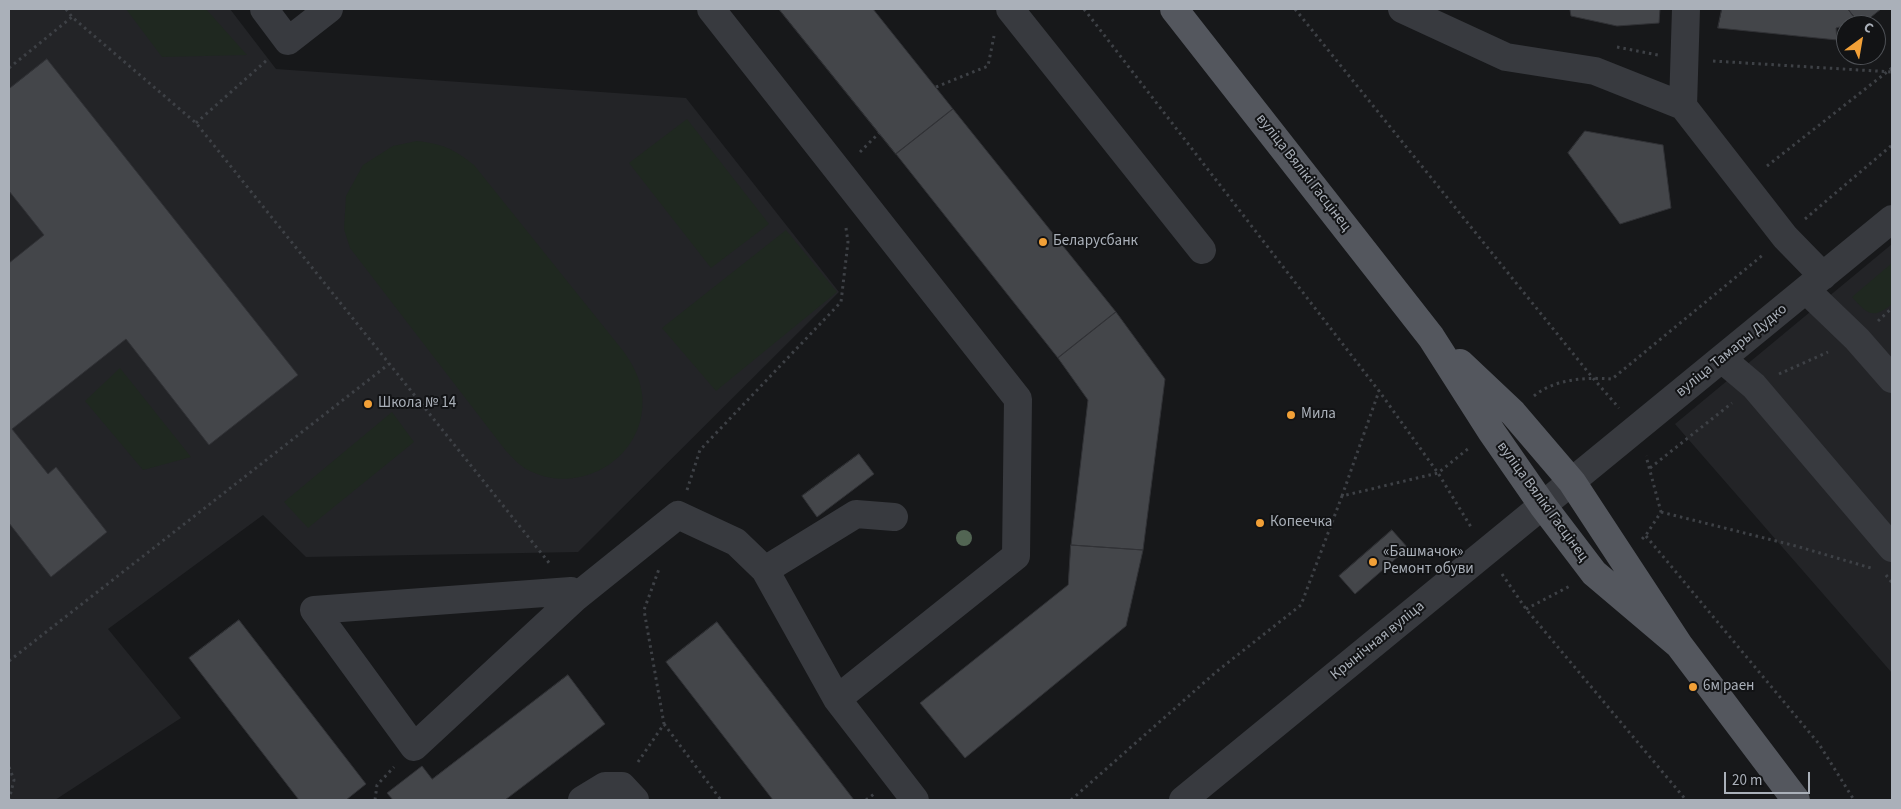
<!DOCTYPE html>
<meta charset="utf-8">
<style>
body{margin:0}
#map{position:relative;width:1901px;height:809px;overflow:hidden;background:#17181a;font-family:"Source Sans 3",sans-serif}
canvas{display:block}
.frame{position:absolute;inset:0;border:10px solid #aab0b9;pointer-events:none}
.north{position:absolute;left:1836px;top:15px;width:50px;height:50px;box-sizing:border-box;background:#121315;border:1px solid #4f5257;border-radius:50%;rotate:32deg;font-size:14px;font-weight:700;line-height:20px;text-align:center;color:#aab0b9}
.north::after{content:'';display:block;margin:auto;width:18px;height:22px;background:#f2a037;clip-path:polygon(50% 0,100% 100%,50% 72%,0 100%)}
.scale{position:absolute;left:1724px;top:772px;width:86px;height:22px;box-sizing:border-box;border:2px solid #aab0b9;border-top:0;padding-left:6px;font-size:15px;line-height:18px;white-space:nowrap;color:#aab0b9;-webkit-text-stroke:4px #121315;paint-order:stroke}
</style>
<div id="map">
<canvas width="1901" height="809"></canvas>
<div class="frame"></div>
<div class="north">С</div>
<div class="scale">20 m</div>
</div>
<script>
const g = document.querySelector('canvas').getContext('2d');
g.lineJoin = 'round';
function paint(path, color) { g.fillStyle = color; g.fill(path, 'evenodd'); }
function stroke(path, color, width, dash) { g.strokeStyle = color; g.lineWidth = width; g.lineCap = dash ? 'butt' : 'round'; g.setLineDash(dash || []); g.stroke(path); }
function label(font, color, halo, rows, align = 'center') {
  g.font = font + ' "Source Sans 3",sans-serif'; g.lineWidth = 4; g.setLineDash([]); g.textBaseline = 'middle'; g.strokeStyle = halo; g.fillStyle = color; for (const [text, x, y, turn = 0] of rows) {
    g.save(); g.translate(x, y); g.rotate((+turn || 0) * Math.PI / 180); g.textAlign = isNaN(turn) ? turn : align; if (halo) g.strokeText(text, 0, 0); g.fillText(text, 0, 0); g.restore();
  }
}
const built = new Path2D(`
 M9 9H230L276 69 686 98 839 292 578 552 306 557 263 515 108 629 181 718 55 800H9Z
 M1892 244V673L1675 424Z`);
const green = new Path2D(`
 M126 9H206L247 55 162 57Z
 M687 119 769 224 711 268 629 163Z
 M417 141C443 144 454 149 474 165L624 352C633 365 640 378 642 394 649 456 580 499 526 469 519 465 512 457 506 451L350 248 344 229 346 196 363 165 393 146Z
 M786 230 837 292 716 391 662 328Z
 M1892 263V304C1873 320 1867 314 1852 297Z
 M120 368 191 457 143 470 85 401Z
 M392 412 414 442 308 528 284 502Z`);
const building = new Path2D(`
 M779 9H873L953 109 896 154Z
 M1563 9H1660L1659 23 1617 26 1571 16 1570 10Z
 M1722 9H1848L1856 20 1851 24 1836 28 1837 40 1718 28Z
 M1848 9H1881L1861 25Z
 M47 59 298 375 209 445 126 339 12 429 48 474 56 467 107 532 51 577 9 523V263L44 235 9 191V89Z
 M953 109 1116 312 1058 358 896 154Z
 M1585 131 1663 145 1671 208 1620 224 1568 153Z
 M1116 312 1165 379 1143 550 1071 545 1088 400 1058 358Z
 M859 454 874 474 817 517 802 496Z
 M1392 530 1408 548 1355 594 1339 576Z
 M1071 545 1143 550 1126 626 965 758 920 703 1068 585Z
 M239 620 366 784 346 800H299L189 658Z
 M717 622 854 800H773L666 662Z
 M568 675 605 724 505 800H393L387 793 422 766 432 779Z`);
const path = new Path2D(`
 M66 9 72 17 196 123 550 564
 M1084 9 1379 391 1438 473 1471 527
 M1295 9 1592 377 1619 408
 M1617 47 1658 55
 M1713 61 1892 72
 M9 68 72 17
 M936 87 988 66 994 36
 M196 123 267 60
 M860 152 879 133
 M1767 166 1892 68
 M1805 219 1892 145
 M1878 321 1892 308
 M1779 374 1828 352
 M1534 396C1554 379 1586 377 1612 379L1764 254
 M1650 468 1732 403
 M687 490 700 450 841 302 848 242 846 228
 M1342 496 1379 391
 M1661 512 1796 546 1871 568
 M1646 536 1819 744 1854 800
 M1642 539 1646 535 1661 512 1646 456
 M1502 574 1526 609 1686 800
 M1886 575 1892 583
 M1526 609 1570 586
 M9 661 389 364
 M664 724 721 800
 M638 762 664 724 644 610 659 569
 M9 767 14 780 9 800
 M375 800 377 785 394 767
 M866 800 874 794
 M1071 800 1216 672 1301 605 1342 496 1438 473 1469 448`);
const minor = new Path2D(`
 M264 9 288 41 329 9
 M711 9 1018 399 1016 556 837 699
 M1010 9 1202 250
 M1402 9 1506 57 1595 71 1683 106 1785 237 1823 276
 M1683 106 1686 9
 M1806 290 1857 339 1892 379
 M1722 359 1754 386 1892 548
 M765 570 856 514 894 517
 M576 597 571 591 314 610 414 747 576 597 678 515 736 542 765 570 837 699 915 800
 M582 800 605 786H622L635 800
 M1183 800 1892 219`);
const major = new Path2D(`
 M1174 9 1431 337 1491 431 1543 506 1594 573 1679 645
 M1460 363 1513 413 1572 482 1679 645 1796 800`);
const trees = [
 [964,538]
];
const markers = [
 [1043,242,5,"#f2a037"],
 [368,404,5,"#f2a037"],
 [1291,415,5,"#f2a037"],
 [1260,523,5,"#f2a037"],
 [1373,562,5,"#f2a037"],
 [1693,687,5,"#f2a037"]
];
const streetNames = [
 ["вуліца Вялікі Гасцінец",1303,173,52],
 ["вуліца Тамары Дудко",1732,351,-39],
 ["вуліца Вялікі Гасцінец",1542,502,54],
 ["Крынічная вуліца",1378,641,-39]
];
const poiNames = [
 ["Беларусбанк",1053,242],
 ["Школа № 14",378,404],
 ["Мила",1301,415],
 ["Копеечка",1270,523],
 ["«Башмачок»",1383,553],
 ["Ремонт обуви",1383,570],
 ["6м раен",1703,687]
];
paint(built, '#232427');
paint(green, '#1f2820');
paint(building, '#44464a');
stroke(building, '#313236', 1);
stroke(path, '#3e4146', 3, [2.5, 4]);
stroke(minor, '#383a3f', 28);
stroke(major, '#54575e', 28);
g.fillStyle = '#526553';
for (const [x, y] of trees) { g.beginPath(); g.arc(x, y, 8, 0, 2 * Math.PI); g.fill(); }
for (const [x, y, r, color] of markers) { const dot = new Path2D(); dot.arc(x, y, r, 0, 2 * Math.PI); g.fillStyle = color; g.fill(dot); stroke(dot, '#121315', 2); }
label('15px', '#aab0b9', '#121315', streetNames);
label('15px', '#aab0b9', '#121315', poiNames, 'left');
</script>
